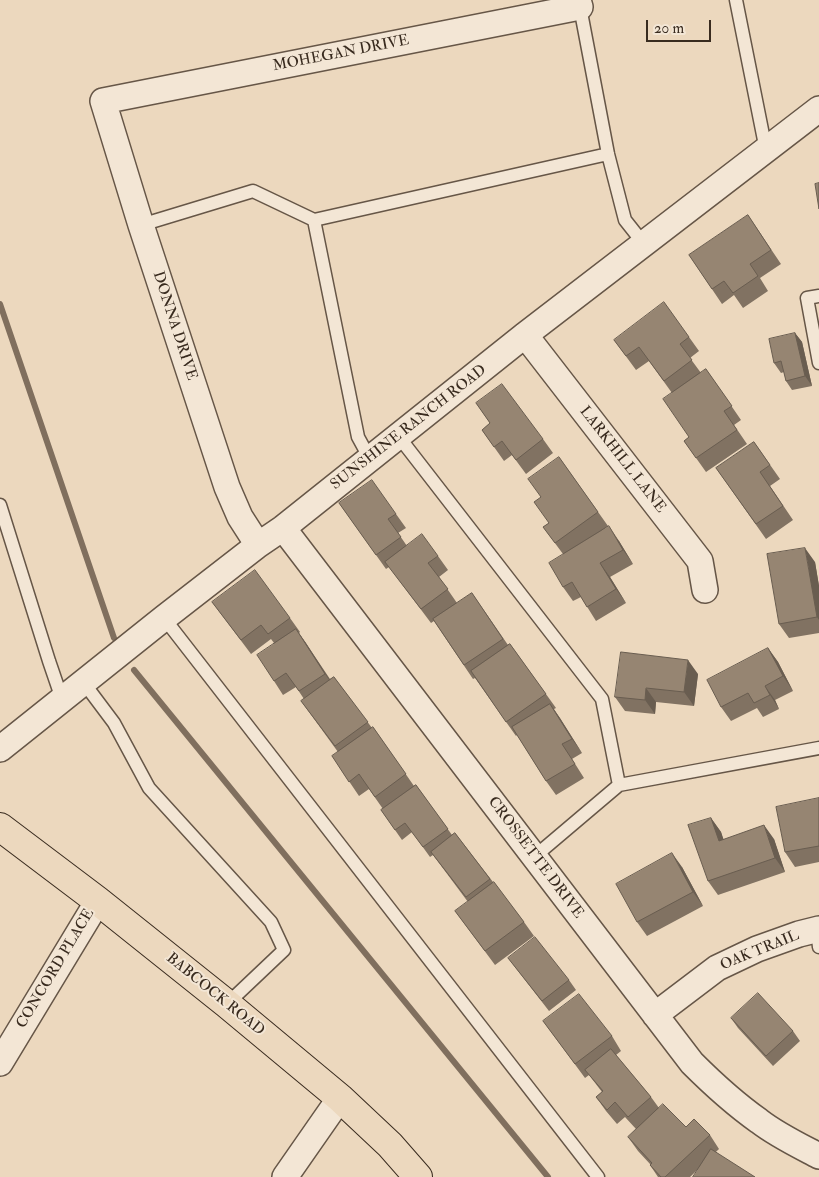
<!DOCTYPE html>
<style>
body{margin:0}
#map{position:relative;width:819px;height:1177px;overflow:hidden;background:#ecd8be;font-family:"IM FELL Double Pica",serif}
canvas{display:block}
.scale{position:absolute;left:646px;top:20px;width:65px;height:22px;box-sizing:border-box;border:2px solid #392b1f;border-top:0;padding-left:6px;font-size:15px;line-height:18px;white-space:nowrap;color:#392b1f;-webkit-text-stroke:4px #f3e6d5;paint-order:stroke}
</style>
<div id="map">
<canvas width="819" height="1177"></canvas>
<div class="scale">20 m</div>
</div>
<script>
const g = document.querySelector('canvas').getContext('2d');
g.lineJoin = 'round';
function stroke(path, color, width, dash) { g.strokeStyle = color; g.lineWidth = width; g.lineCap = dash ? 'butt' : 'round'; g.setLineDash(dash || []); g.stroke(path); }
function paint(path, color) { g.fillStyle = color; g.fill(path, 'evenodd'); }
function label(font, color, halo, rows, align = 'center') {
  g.font = font + ' "IM FELL Double Pica",serif'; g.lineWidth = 4; g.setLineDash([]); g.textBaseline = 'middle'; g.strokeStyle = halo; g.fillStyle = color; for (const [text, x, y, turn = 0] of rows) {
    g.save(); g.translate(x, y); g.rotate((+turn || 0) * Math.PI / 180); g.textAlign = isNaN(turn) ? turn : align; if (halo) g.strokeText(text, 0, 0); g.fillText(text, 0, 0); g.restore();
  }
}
const stream = new Path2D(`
 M0 304 114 638
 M134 670 548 1177`);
const service = new Path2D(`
 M736 0 766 150
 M580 7 608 154 625 220 644 244
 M314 220 608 154
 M141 225 253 191 314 220 358 437 370 459
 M819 296 807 298 819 363
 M399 437 602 699 619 785
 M0 505 49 661 62 699
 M164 618 598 1177
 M84 683 114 723 149 788 271 922 284 950 227 1004
 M534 857 619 785 819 748
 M817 929 819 947`);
const minor = new Path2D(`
 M525 335 700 561 705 590
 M283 528 692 1063C713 1084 735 1104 759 1121 777 1135 798 1145 819 1156
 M258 545 240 517 227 487 141 225 103 101 580 7 578 0
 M0 749 164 618 258 545 283 528 525 335 819 109
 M655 1015 717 968 757 949 799 934 819 929
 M0 1063 98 901
 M285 1177 340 1098`);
const primary = new Path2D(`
 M0 827 98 901 227 1004 340 1098 390 1145 418 1177`);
const wall = new Path2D(`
 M748 215 781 264 760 278 768 291 743 308 734 295 722 304 689 255Z
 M795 333 802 342 812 386 792 390 786 381 784 372 781 373 774 363Z
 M689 337 699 351 690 358 701 373 706 369 741 420 734 425 747 444 706 472 684 441 689 437 672 393 649 361 636 370 614 340Z
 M476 403 543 439 553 453 526 474 512 455 504 461 482 430 490 423Z
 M754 442 780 479 770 486 793 520 766 539 716 468Z
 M559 457 608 526 602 531 619 541 633 564 610 577 626 603 596 621 581 597 573 601 563 587V554L543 527 549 523 540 498Z
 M339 503 396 514 406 528 398 533 407 546 438 556 448 570 439 577 457 603 472 593 508 645 510 644 556 708 554 709 582 753 572 759 584 778 556 795 546 781 517 735 516 736 475 678 473 679 434 621 431 623 389 567 386 569Z
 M815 562 819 586V633L789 638 779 624Z
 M212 602 290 618 300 632 299 633 330 679 334 677 372 728 373 727 414 786 416 785 452 835 455 833 524 922 534 936 495 965 455 911 468 902 433 855 430 857 412 832 402 840 381 810 383 809 369 789 359 796 332 756 338 752 301 701 304 699 296 687 283 695 274 681V643L271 639 251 654Z
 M768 648 778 662 793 691 775 700 779 709 763 717 757 708 731 721 721 707Z
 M698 674 694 706 656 702 655 714 625 711 615 697Z
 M819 798V862L795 867 785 852Z
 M711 818 721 832 723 839H774L785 872 718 895 708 881Z
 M682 867 703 906 647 936 637 922Z
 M508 958 569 980 576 990 549 1011Z
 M731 1018 793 1031 800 1041 773 1066 738 1028Z
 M543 1021 612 1036 621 1051 616 1055 651 1097 659 1108 686 1127 710 1135 719 1149 690 1177H658L650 1165V1164L638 1151 628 1137 636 1129 625 1117 617 1124 606 1111 596 1097 602 1092 589 1075 585 1078Z`);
const shadedWall = new Path2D(`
 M795 333 802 342 812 386 805 376Z
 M609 526 619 541 633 564 623 550Z
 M805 548 815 562 819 586V620L817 617Z
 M600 563 610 577 626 603 616 589Z
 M296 629 306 643 335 688 325 674Z
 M768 648 778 662 793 691 783 676Z
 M688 660 698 674 694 706 684 692Z
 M765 686 775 700 779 709 770 695Z
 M646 688 656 702 655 714 645 700Z
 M550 704 560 718 582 753 572 739Z
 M711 818 721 832 729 855 719 841Z
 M764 825 774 839 785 872 775 858Z
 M672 853 682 867 703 906 693 892Z`);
const building = new Path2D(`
 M819 183V209L815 184Z
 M748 215 771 250 750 264 758 276 733 293 724 281 712 289 689 255Z
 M664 302 689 337 680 344 692 360 664 381 639 347 626 356 614 340Z
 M795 333 805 376 786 381 781 361 774 363 769 339Z
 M706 369 732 406 724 411 737 430 696 458 684 441 689 437 663 399Z
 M502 384 543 439 516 460 502 441 494 447 482 430 490 423 476 403Z
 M754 442 770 465 760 472 783 506 756 524 716 468Z
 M559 457 598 512 555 543 543 527 549 523 534 502 541 497 528 479Z
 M372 480 396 514 388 519 401 537 376 555 339 503Z
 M609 526 623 550 600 563 616 589 587 607 572 582 563 587 549 563Z
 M422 534 438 556 428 563 448 589 421 609 385 562Z
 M805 548 817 617 779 624 767 554Z
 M255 570 290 618 268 634 261 625 241 640 212 602Z
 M472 593 503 639 464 665 433 619Z
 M296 629 325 674 299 691 286 673 274 681 257 655Z
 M510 644 546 694 506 722 471 671Z
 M768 648 783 676 765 686 770 695 754 703 748 693 721 707 707 680Z
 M621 652 688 660 684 692 646 688 645 700 615 697Z
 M334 677 368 722 335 746 301 701Z
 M550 704 572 739 562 744 575 764 546 781 512 727Z
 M373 727 406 774 375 797 359 774 349 782 332 756Z
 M416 785 448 829 423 847 405 823 395 830 381 810Z
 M819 798V846L785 852 776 807Z
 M711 818 719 841 764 825 775 858 708 881 688 825Z
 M455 833 490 879 466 897 431 852Z
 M672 853 693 892 637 922 616 884Z
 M494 882 524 922 485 951 455 911Z
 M535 937 569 980 542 1001 508 958Z
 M758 993 793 1031 766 1056 731 1018Z
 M579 994 612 1036 575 1064 543 1021Z
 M611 1049 651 1097 628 1117 615 1102 607 1110 596 1097 603 1091 585 1070Z
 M663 1104 686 1127 694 1119 710 1135 665 1177H661L650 1165 652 1163 628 1137Z
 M711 1149 755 1177H693Z`);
const streetNames = [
 ["MOHEGAN DRIVE",341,54,-11],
 ["DONNA DRIVE",174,326,72],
 ["SUNSHINE RANCH ROAD",409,428,-38],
 ["LARKHILL LANE",622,460,52],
 ["CROSSETTE DRIVE",535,858,53],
 ["OAK TRAIL",760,951,-22],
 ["CONCORD PLACE",56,969,-59],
 ["BABCOCK ROAD",215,995,39]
];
stroke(stream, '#806f5e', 6);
stroke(service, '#665647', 15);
stroke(minor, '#665647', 28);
stroke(primary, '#392b1f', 30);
stroke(service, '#f3e6d5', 12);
stroke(minor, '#f3e6d5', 25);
stroke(primary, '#ecd8be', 28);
paint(wall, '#817262');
paint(shadedWall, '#695d50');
paint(building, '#968572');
stroke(building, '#695d50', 1);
label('15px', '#392b1f', '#f3e6d5', streetNames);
</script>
